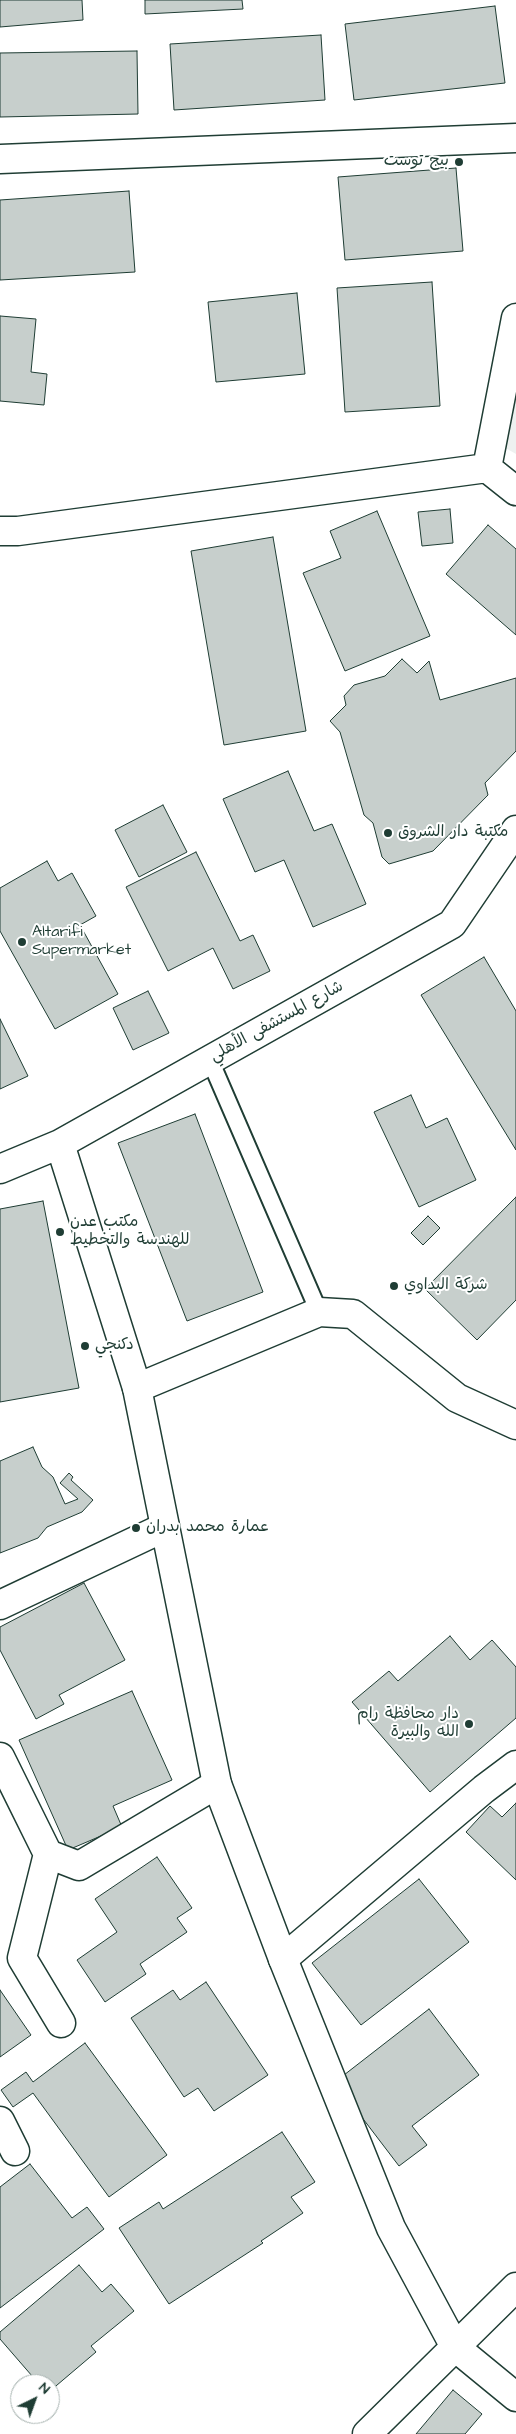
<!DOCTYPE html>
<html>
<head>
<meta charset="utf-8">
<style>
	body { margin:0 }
	#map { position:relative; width:516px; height:2434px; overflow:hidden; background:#fff; font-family:"Architects Daughter",sans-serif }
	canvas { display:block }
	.north { position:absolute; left:10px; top:2374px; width:50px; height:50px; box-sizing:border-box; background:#fff; border:1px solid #a5b1ae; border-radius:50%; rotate:42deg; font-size:14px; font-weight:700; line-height:20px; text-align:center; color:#1f3d34 }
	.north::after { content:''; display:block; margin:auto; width:18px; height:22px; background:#1f3d34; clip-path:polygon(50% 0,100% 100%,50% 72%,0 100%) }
</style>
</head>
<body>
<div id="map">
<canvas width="516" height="2434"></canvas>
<div class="north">N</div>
</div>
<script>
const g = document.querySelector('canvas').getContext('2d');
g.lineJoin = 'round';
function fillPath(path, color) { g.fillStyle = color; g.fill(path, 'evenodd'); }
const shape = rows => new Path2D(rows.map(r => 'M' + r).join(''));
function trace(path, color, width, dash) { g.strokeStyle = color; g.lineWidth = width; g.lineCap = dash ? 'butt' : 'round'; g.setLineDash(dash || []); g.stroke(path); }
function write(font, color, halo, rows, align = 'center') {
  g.font = font + ' "Architects Daughter","Playpen Sans Arabic",sans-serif'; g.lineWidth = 4; g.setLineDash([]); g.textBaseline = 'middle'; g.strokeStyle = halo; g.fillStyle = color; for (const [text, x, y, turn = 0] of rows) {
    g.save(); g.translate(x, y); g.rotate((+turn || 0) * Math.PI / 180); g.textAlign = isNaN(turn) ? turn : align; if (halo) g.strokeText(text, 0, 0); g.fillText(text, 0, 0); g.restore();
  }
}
fillPath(shape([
	[516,383,516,454,502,446]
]), '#eef1f0');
const building = shape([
	[0,0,82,0,83,20,0,27,0,0],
	[145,0,242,0,243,9,145,14,145,0],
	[495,6,505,83,354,100,345,24,495,6],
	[321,35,325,100,174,110,170,44,321,35],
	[137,51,138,114,0,117,0,53,137,51],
	[456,168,463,251,345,260,338,177,456,168],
	[129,191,135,272,0,280,0,200,129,191],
	[432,282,440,406,345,412,337,288,432,282],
	[297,293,305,374,216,382,208,302,297,293],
	[0,316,36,319,31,372,47,374,44,405,0,401,0,316],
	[450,509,453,543,422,546,418,512,450,509],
	[377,511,430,636,345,671,303,573,341,558,330,531,377,511],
	[488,525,516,549,516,635,446,574,488,525],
	[273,537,306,731,224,745,191,551,273,537],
	[402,659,417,673,429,661,440,700,516,678,516,751,485,783,488,795,433,851,389,864,382,857,373,823,364,815,340,732,330,721,346,705,344,696,354,685,385,676,402,659],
	[288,771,314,831,332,824,366,904,313,927,284,860,255,872,223,799,288,771],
	[163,805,187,852,139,877,115,830,163,805],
	[196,852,240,941,253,935,270,971,233,989,213,948,168,971,126,887,196,852],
	[47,861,58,881,72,873,96,916,80,925,118,994,55,1029,0,931,0,888,47,861],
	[484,957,516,1011,516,1150,421,995,484,957],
	[148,991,169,1033,133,1050,113,1008,148,991],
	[0,1019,28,1076,0,1089,0,1019],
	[411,1095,426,1128,447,1118,476,1180,419,1207,374,1112,411,1095],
	[195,1114,263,1292,187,1321,118,1143,195,1114],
	[516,1197,516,1300,477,1340,425,1289,516,1197],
	[43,1201,79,1388,0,1402,0,1209,43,1201],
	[428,1216,440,1228,423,1245,411,1233,428,1216],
	[33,1447,42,1467,53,1477,65,1504,78,1499,60,1483,69,1473,73,1477,71,1480,93,1500,82,1512,47,1527,38,1538,0,1553,0,1461,33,1447],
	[84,1583,125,1660,59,1695,64,1704,36,1719,0,1650,0,1627,84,1583],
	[450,1636,470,1660,492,1640,516,1667,516,1718,430,1792,352,1702,389,1671,398,1681,450,1636],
	[132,1691,172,1780,113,1806,122,1827,68,1850,19,1740,132,1691],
	[516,1803,516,1880,466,1832,490,1806,502,1817,516,1803],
	[157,1857,192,1908,177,1918,187,1932,140,1964,146,1974,105,2002,77,1960,117,1932,95,1899,157,1857],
	[419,1879,469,1942,361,2025,312,1963,419,1879],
	[206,1982,268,2075,214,2111,198,2088,184,2097,131,2018,173,1990,180,2000,206,1982],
	[0,1990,31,2035,0,2057,0,1990],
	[429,2009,479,2075,412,2126,427,2145,399,2166,335,2082,429,2009],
	[85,2043,167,2155,109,2197,33,2093,13,2107,1,2090,26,2072,33,2082,85,2043],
	[282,2132,315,2182,291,2197,303,2213,261,2241,263,2243,169,2304,119,2228,159,2202,163,2209,282,2132],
	[30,2164,72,2218,87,2207,104,2229,0,2308,0,2187,30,2164],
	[79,2265,102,2292,111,2284,134,2311,91,2346,96,2352,50,2391,50,2384,39,2384,0,2339,0,2332,79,2265],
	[453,2390,482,2414,465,2434,416,2434,453,2390]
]);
fillPath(building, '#c7cfcc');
trace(building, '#1f3d34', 1);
const service = shape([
	[210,1060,319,1312]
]);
const minor = shape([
	[0,159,516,138],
	[487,468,516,318],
	[0,531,18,531,487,468,516,491],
	[137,1388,319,1312,353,1314,457,1398,516,1425],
	[0,1605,165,1527],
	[0,1757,48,1854,79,1866,217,1784],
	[48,1854,22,1958,61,2023],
	[283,1959,484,1789,516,1765],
	[0,2121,15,2151],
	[455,2347,516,2397]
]);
const tertiary = shape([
	[60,1144,137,1388,217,1784,283,1959,391,2228,455,2347],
	[0,1169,60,1144,452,924,516,830],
	[367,2434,516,2287]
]);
trace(service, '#1f3d34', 20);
trace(minor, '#1f3d34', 31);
trace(tertiary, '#1f3d34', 31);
trace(service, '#fff', 16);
trace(minor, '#fff', 28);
trace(tertiary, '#fff', 28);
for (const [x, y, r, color] of [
	[459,162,5,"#1f3d34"],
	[388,833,5,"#1f3d34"],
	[22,942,5,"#1f3d34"],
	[60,1232,5,"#1f3d34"],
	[394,1286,5,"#1f3d34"],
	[85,1346,5,"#1f3d34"],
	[136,1528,5,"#1f3d34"],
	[469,1724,5,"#1f3d34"]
]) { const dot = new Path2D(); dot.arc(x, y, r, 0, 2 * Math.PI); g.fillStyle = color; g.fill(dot); trace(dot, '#fff', 2); }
write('16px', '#1f3d34', '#fff', [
	["بيج توست",449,162,"right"],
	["مكتبة دار الشروق",398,833],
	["Altarifi",32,933],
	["Supermarket",32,951],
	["مكتب عدن",70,1223],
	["للهندسة والتخطيط",70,1241],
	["شركة البداوي",404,1286],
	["دكنجي",95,1346],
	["عمارة محمد بدران",146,1528],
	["دار محافظة رام",459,1715,"right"],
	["الله والبيرة",459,1733,"right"]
], 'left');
write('16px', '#1f3d34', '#fff', [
	["شارع المستشفى الأهلي",277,1022,-29]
]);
</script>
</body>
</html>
